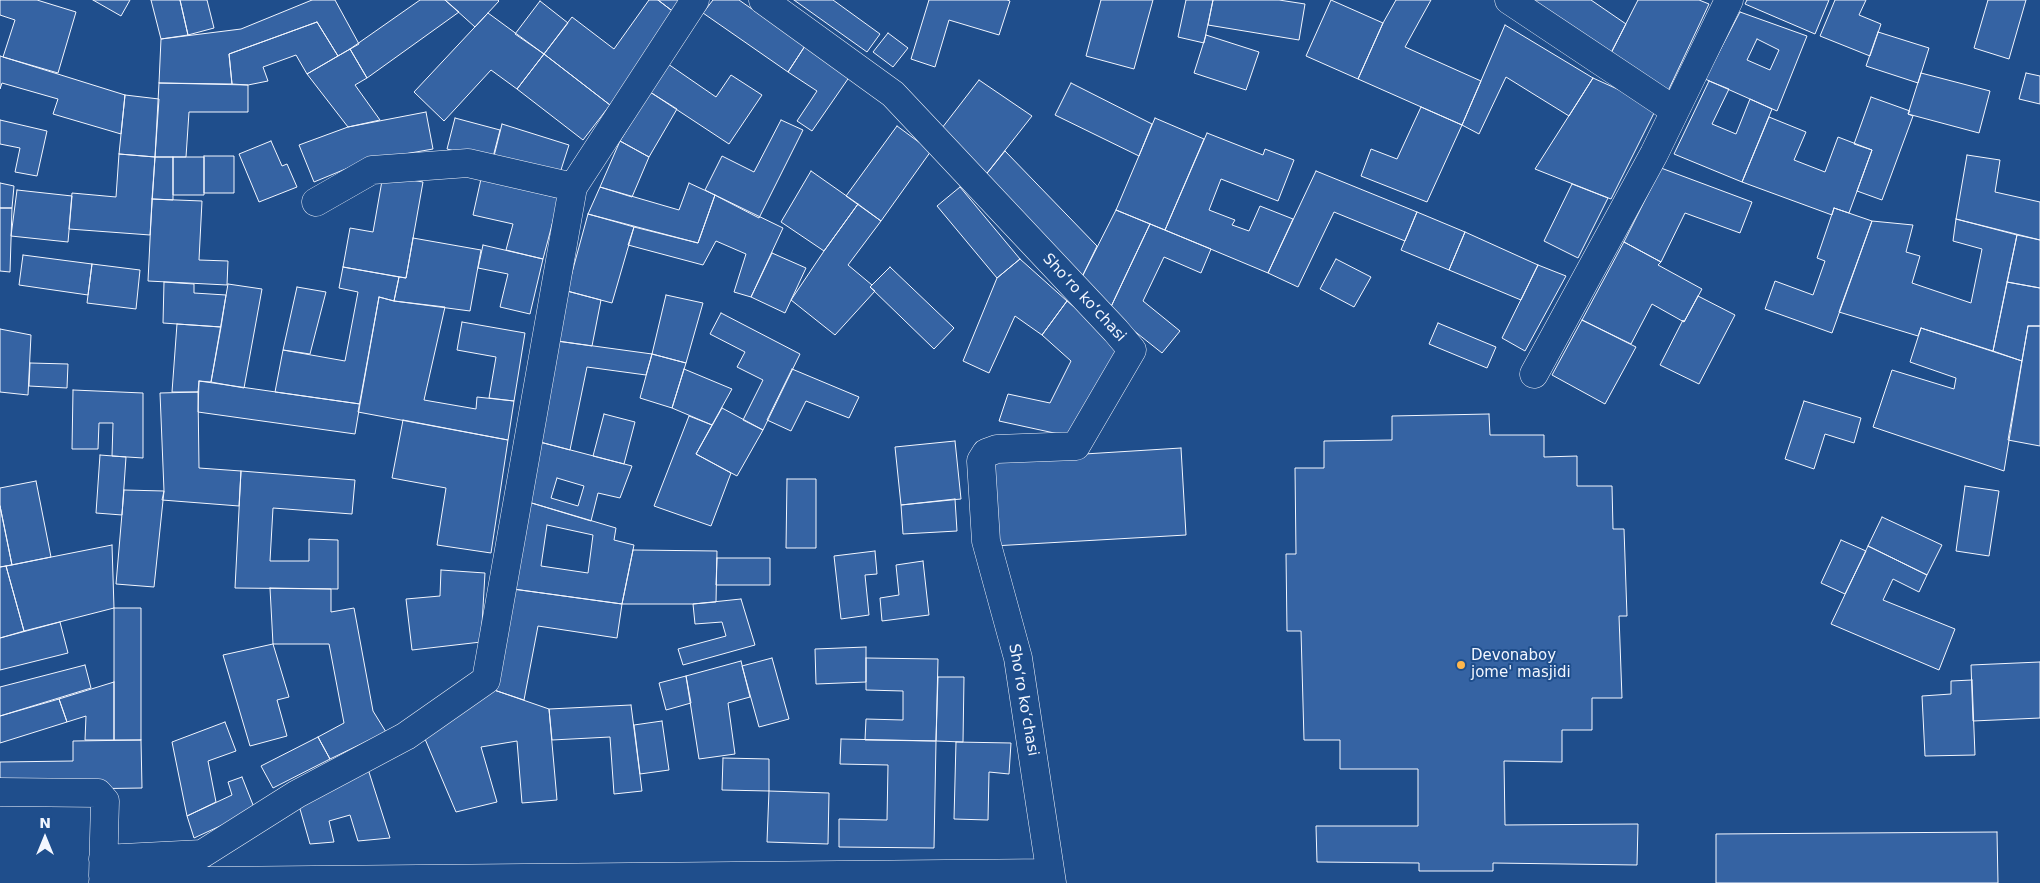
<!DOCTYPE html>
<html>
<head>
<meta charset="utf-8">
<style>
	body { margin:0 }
	#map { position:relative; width:2040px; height:883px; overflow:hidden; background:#1f4e8c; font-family:"DejaVu Sans",sans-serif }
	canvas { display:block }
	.north { position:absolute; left:20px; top:813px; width:50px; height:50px; -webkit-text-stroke:4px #1f4e8c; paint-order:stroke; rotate:0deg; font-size:14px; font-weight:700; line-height:20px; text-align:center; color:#f2f6ff }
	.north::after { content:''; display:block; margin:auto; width:18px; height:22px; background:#f2f6ff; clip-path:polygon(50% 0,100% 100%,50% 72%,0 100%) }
</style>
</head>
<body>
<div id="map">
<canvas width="2040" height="883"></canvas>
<div class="north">N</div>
</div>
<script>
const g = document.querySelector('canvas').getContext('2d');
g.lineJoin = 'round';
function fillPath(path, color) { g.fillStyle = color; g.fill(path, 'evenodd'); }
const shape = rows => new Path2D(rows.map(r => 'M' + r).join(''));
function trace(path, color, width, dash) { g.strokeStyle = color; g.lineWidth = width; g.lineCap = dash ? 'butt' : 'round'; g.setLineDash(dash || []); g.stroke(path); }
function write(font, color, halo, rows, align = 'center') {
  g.font = font + ' "DejaVu Sans",sans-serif'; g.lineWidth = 4; g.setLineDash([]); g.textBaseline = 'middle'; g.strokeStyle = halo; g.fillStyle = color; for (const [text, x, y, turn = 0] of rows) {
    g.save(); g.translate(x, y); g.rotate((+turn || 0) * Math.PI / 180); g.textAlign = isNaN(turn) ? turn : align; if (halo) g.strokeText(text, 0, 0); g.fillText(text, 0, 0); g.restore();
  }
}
const building = shape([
	[0,0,37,0,76,12,58,73,3,57,15,20,0,15,0,0],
	[93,0,130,0,121,16,93,0],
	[151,0,180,0,188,35,161,39,151,0],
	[180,0,207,0,214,28,188,35,180,0],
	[312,0,335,0,359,44,338,56,317,22,229,54,232,84,159,83,161,39,241,29,312,0],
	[420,0,445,0,459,12,367,78,350,49,420,0],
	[445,0,498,0,499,1,475,27,445,0],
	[649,0,658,0,675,13,610,105,544,54,572,17,614,49,649,0],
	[658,0,684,0,675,13,658,0],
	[713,0,739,0,805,46,788,72,703,13,713,0],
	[794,0,833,0,880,34,867,52,794,0],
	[929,0,1007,0,1010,1,999,35,949,20,935,67,911,59,929,0],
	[1101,0,1153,0,1134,69,1086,56,1101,0],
	[1186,0,1213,0,1204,43,1178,37,1186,0],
	[1213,0,1279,0,1305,4,1299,40,1208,25,1213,0],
	[1331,0,1383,23,1358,79,1306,56,1331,0],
	[1396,0,1431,0,1405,47,1481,81,1462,125,1358,79,1383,23,1396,0],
	[1530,0,1591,0,1626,24,1610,55,1530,0],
	[1638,0,1699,0,1709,4,1668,91,1610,55,1638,0],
	[1747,0,1829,0,1815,34,1745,4,1747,0],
	[1835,0,1866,0,1859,15,1881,24,1870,56,1820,36,1835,0],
	[1988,0,2026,0,2009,59,1974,48,1988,0],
	[540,1,568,23,544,54,515,34,540,1],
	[1740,12,1807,36,1777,111,1705,79,1740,12],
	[1757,39,1779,50,1770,70,1747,60,1757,39],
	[488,13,544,54,517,89,491,70,444,121,414,92,488,13],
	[317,22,338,56,307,74,296,55,263,67,268,81,248,85,232,84,229,54,317,22],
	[1505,25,1593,78,1569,116,1506,77,1479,134,1462,125,1505,25],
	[1878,32,1929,48,1918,83,1866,66,1878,32],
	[888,33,908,48,893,67,873,52,888,33],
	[1206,35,1259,52,1246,90,1194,73,1206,35],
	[805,46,850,76,812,131,797,121,817,91,788,72,805,46],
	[350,49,367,78,355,85,380,120,348,127,307,74,350,49],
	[544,54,610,105,583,140,517,89,544,54],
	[0,56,125,95,121,134,53,114,58,99,2,83,0,89,0,56],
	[668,64,716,97,731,75,762,95,729,144,650,92,668,64],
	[1921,73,1990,91,1979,133,1908,114,1921,73],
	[2026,73,2040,76,2040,104,2019,99,2026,73],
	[1593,78,1657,107,1611,199,1535,169,1593,78],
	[979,80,1032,116,984,177,942,128,979,80],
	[1709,81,1729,89,1712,124,1736,134,1750,99,1772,109,1742,182,1674,154,1709,81],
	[159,83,248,85,248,112,189,112,186,157,155,157,159,83],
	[1071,83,1152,124,1139,156,1055,115,1071,83],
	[650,92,677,109,649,157,620,141,650,92],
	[125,95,159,99,155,157,119,154,125,95],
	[1871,97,1910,111,1908,114,1913,116,1882,200,1857,191,1872,150,1854,144,1871,97],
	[1421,107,1462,125,1427,202,1361,176,1371,149,1397,159,1421,107],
	[426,112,433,149,365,161,314,182,299,145,348,127,426,112],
	[1769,117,1806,132,1794,160,1825,172,1838,137,1872,150,1849,213,1834,208,1832,215,1742,182,1769,117],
	[455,118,500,130,492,161,447,149,455,118],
	[1155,118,1204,139,1165,230,1116,210,1155,118],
	[0,120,47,131,37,176,15,172,20,148,0,144,0,120],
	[781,120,803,130,759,218,705,190,722,156,754,172,781,120],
	[502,124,569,145,559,176,494,156,502,124],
	[897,126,931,151,881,221,846,196,897,126],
	[1207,133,1263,155,1265,149,1294,160,1278,201,1221,179,1209,210,1235,220,1232,225,1249,231,1260,206,1293,219,1268,273,1165,230,1207,133],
	[271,141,282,166,287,164,297,187,259,202,239,154,271,141],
	[620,141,649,157,632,197,600,187,620,141],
	[1005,151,1097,246,1080,281,984,177,1005,151],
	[119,154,155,157,150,235,69,229,72,193,116,197,119,154],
	[1967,155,2000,160,1995,192,2040,202,2040,240,1956,219,1967,155],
	[204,156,234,156,234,193,204,193,204,156],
	[155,157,173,157,173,200,152,199,155,157],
	[173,157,204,157,204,195,173,195,173,157],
	[1661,168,1752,202,1740,233,1685,213,1661,262,1624,242,1661,168],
	[811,171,858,204,824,251,781,222,811,171],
	[1316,171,1417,212,1405,241,1334,212,1298,287,1268,273,1316,171],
	[383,175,423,182,406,278,343,267,350,228,373,232,383,175],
	[481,179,559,198,543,259,506,250,513,224,473,215,481,179],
	[0,183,14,186,12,208,0,208,0,183],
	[689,183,715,195,698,243,588,214,600,187,679,210,689,183],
	[1572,184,1608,198,1578,258,1544,241,1572,184],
	[960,187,1020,259,997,278,937,206,960,187],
	[17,190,72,196,68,242,11,236,17,190],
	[715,195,783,228,751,297,734,292,746,254,716,241,703,265,628,245,634,227,698,243,715,195],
	[152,199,202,201,199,260,228,261,227,285,148,281,152,199],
	[858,204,881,221,848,265,872,285,870,287,875,291,835,335,791,300,824,251,858,204],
	[0,208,12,208,10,272,0,271,0,208],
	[1834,208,1872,221,1832,333,1765,309,1775,281,1813,295,1825,261,1817,258,1834,208],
	[1116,210,1150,224,1109,311,1080,281,1116,210],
	[1417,212,1465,232,1449,270,1401,250,1417,212],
	[588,214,634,227,612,303,567,291,588,214],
	[1956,219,2017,235,1993,351,1921,328,1918,336,1839,312,1872,221,1913,225,1906,252,1920,256,1912,283,1971,303,1982,249,1953,241,1956,219],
	[1150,224,1211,249,1201,273,1164,257,1143,301,1180,331,1162,353,1109,311,1150,224],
	[1465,232,1538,265,1521,300,1449,270,1465,232],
	[2017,235,2040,240,2040,288,2007,282,2017,235],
	[413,238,481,250,470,311,394,301,399,277,406,278,413,238],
	[1624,242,1661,262,1658,265,1702,289,1684,322,1652,304,1631,344,1582,320,1624,242],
	[483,245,543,259,530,314,500,307,508,274,478,268,483,245],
	[772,253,806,268,785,313,751,297,772,253],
	[23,255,92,264,88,295,19,285,23,255],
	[1020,259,1067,301,1042,335,1015,316,989,373,963,361,997,278,1020,259],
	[1336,259,1371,277,1354,307,1320,289,1336,259],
	[92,264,140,270,136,309,87,303,92,264],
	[1538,265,1566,276,1525,351,1502,338,1538,265],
	[343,267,399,277,394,301,379,297,360,404,275,392,283,350,345,361,358,292,339,288,343,267],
	[890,267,954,328,934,349,870,287,890,267],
	[164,282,194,284,194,293,226,295,221,327,163,323,164,282],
	[2007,282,2040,288,2040,326,2028,326,2022,361,1993,351,2007,282],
	[228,284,262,289,244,388,211,382,228,284],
	[297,287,326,292,310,354,283,350,297,287],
	[567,291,601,300,592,346,557,341,567,291],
	[666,295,703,303,686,363,652,354,666,295],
	[1698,296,1735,315,1699,384,1660,365,1683,320,1684,322,1698,296],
	[379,297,394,301,445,307,424,400,476,409,477,397,514,401,508,440,358,412,379,297],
	[1067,301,1120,346,1068,436,999,421,1008,394,1050,403,1071,361,1042,335,1067,301],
	[721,313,800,354,763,430,743,420,763,380,737,367,745,352,710,334,721,313],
	[1582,320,1636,347,1605,404,1552,375,1582,320],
	[462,322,525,333,514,401,489,398,496,357,457,350,462,322],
	[1438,323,1496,347,1487,368,1429,344,1438,323],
	[177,324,221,327,211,382,199,381,198,392,172,392,177,324],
	[2028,326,2040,326,2040,446,2008,440,2028,326],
	[1921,328,2022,361,2004,471,1873,427,1892,370,1954,389,1956,378,1910,362,1921,328],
	[0,329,31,335,28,395,0,392,0,329],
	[557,341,652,354,646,375,587,367,570,450,536,441,557,341],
	[652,354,686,363,672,408,640,398,652,354],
	[30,363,68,364,67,388,29,386,30,363],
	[684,369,732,389,712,425,672,408,684,369],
	[792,369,859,397,849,418,806,401,791,431,767,420,792,369],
	[199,381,360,404,355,434,198,412,199,381],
	[73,390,143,393,143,458,112,456,113,423,99,423,98,449,72,449,73,390],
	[198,392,199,468,241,471,239,506,162,500,164,491,160,393,198,392],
	[1804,401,1861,418,1854,443,1825,434,1814,469,1785,459,1804,401],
	[722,408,763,430,737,476,696,454,722,408],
	[604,414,635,422,624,464,593,456,604,414],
	[1489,414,1490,435,1544,435,1544,457,1577,456,1577,486,1612,486,1613,529,1624,529,1627,616,1619,616,1622,698,1592,698,1592,730,1562,730,1562,762,1504,761,1505,825,1638,824,1637,865,1493,863,1493,871,1419,871,1419,863,1317,862,1316,826,1418,826,1418,769,1340,769,1340,740,1304,740,1301,631,1287,631,1286,554,1296,554,1295,468,1324,468,1324,441,1392,440,1392,416,1489,414],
	[689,416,712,425,696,454,731,473,711,526,654,506,689,416],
	[403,420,508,440,491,553,437,545,446,488,392,478,403,420],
	[536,441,632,466,620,498,598,493,591,521,525,501,536,441],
	[557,478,584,486,578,506,551,498,557,478],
	[955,441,961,499,901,505,895,447,955,441],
	[1181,448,1186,535,993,546,988,460,1181,448],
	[100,455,126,457,122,515,96,513,100,455],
	[241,471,355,480,352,514,273,508,270,561,309,561,309,539,338,540,338,589,235,588,241,471],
	[787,479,816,479,816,548,786,548,787,479],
	[36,481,51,557,12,565,0,506,0,488,36,481],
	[1965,486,1999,491,1989,556,1956,551,1965,486],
	[124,490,164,491,154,587,116,584,124,490],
	[955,499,957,531,903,534,901,505,955,499],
	[525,501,616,528,614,540,634,545,622,604,513,589,525,501],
	[547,525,593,535,588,573,541,566,547,525],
	[0,506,12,565,0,567,0,506],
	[1882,517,1942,545,1927,575,1868,546,1882,517],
	[1841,540,1866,551,1845,594,1821,583,1841,540],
	[112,545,114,608,24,631,6,566,112,545],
	[1868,546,1927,575,1919,592,1893,579,1883,600,1955,629,1939,670,1831,624,1868,546],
	[633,550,717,551,716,602,693,604,622,604,633,550],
	[875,551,877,574,865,575,869,615,841,619,834,556,875,551],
	[717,558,770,558,770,585,716,585,717,558],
	[923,561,929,615,882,621,880,598,899,595,896,565,923,561],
	[6,566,24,631,0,638,0,567,6,566],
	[441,570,485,573,481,642,412,650,406,599,440,596,441,570],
	[270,588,331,589,331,612,354,608,373,711,386,732,330,759,318,737,344,723,329,644,273,644,270,588],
	[513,589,622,604,617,638,538,626,524,700,494,690,513,589],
	[741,599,755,645,683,665,678,649,726,636,722,622,695,624,693,604,741,599],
	[114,608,141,608,141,740,114,740,114,608],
	[60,622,68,653,0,670,0,638,60,622],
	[273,644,289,697,277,700,287,736,250,746,223,655,273,644],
	[866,647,866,682,816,684,815,649,866,647],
	[772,658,789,719,759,727,742,666,772,658],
	[866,658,938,659,936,741,865,740,866,719,903,720,903,691,866,690,866,658],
	[741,661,750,697,728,703,735,754,699,759,686,676,741,661],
	[2040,662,2040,718,1973,721,1971,665,2040,662],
	[85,665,91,688,0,716,0,687,85,665],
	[686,676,691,703,666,710,659,683,686,676],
	[938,677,964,677,963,742,936,741,938,677],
	[1972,680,1975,755,1925,756,1922,696,1951,694,1951,681,1972,680],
	[114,682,114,740,85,740,86,716,67,722,59,699,114,682],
	[494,690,549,709,557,800,522,803,517,741,481,747,497,802,456,812,425,739,494,690],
	[59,699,67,722,0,743,0,716,59,699],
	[631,705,642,791,614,794,610,737,552,740,549,709,631,705],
	[662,721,669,770,640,774,634,725,662,721],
	[225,722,236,751,208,761,216,802,187,816,172,742,225,722],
	[318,737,330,759,273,788,261,766,318,737],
	[841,739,936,741,934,848,839,847,839,819,887,820,888,765,840,764,841,739],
	[141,740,142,788,74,789,0,786,0,762,73,761,73,741,141,740],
	[956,742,1011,743,1009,774,989,772,988,820,954,819,956,742],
	[723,758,769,759,769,791,722,790,723,758],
	[368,769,390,838,358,841,350,815,329,821,334,842,310,844,298,802,368,769],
	[242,777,255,810,194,838,187,816,232,795,228,782,242,777],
	[769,791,829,793,828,844,767,842,769,791],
	[1997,832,1998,883,1716,883,1716,834,1997,832]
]);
fillPath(building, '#3563a3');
trace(building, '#f2f6ff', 1);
const minor = shape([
	[763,0,893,94,1116,331,1132,350,1076,446,997,449,986,453,981,461,986,541,1018,658,1052,883],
	[1509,0,1674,110],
	[316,202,372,170,468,163,573,187],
	[1534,374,1654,154,1729,0],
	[0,792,98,793,105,801,103,876],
	[103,859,202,854,297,794,406,736,486,680,573,187,695,0],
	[103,882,1050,873]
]);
trace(minor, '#f2f6ff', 29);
trace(minor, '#1f4e8c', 28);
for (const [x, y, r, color] of [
	[1461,665,5,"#ffb74d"]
]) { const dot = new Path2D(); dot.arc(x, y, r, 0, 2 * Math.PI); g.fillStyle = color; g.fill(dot); trace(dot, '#1f4e8c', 2); }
write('15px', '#f2f6ff', '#1f4e8c', [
	["Shoʻro koʻchasi",1084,298,47],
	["Shoʻro koʻchasi",1023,700,80]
]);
write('15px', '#f2f6ff', '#1f4e8c', [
	["Devonaboy",1471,656],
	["jome' masjidi",1471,673]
], 'left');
</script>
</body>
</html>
